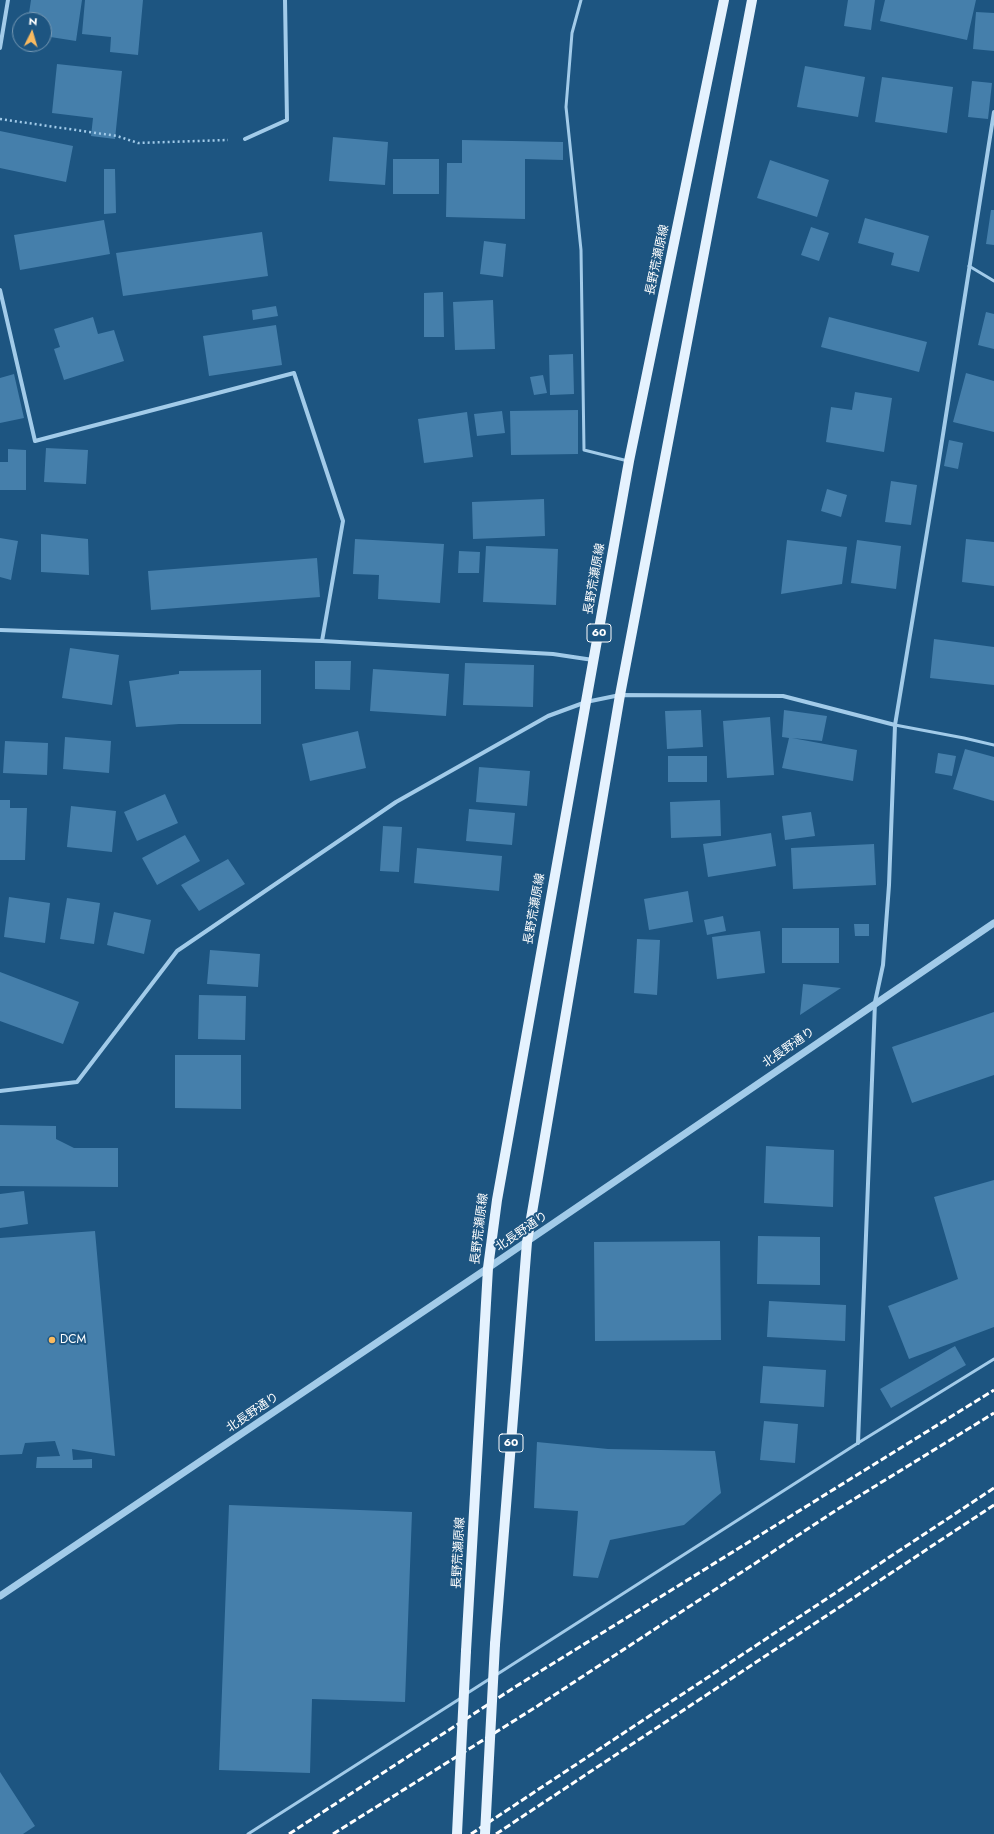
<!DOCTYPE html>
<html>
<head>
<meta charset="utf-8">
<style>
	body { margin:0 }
	#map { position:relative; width:994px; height:1834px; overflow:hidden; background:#1d5581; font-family:Jost,sans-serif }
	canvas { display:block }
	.north { position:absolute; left:12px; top:12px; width:40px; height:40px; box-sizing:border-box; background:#1d5581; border:1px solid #7799b3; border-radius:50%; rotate:5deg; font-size:11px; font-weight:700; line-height:16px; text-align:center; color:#fff }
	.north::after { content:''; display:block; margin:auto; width:14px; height:18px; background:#f9ba60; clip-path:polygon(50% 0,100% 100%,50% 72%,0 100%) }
</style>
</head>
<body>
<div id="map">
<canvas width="994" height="1834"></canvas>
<div class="north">N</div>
</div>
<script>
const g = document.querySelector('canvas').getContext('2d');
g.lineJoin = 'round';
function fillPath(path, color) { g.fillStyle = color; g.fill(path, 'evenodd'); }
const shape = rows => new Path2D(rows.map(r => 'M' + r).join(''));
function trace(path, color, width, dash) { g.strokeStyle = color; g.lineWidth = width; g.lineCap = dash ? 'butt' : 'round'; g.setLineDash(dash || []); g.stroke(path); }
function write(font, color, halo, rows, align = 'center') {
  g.font = font + ' Jost,"Noto Sans JP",sans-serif'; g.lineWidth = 4; g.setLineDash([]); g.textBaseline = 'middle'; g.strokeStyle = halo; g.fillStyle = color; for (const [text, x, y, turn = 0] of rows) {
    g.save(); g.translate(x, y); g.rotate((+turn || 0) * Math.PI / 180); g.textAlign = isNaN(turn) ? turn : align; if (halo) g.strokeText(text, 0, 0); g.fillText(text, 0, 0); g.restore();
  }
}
fillPath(shape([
	[31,0,82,0,76,41,44,36,44,20,28,20],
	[85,0,143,0,138,55,110,52,111,37,82,34],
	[848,0,875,0,871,30,844,26],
	[885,0,976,0,967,40,880,21],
	[976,12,994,13,994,51,973,49],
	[57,64,122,71,115,139,91,136,93,118,52,113],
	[805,66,865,77,858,117,797,107],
	[882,77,953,87,947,133,875,122],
	[972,81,992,83,988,119,968,117],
	[0,131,73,146,66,182,0,168],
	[333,137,388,142,385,185,329,181],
	[462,140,563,142,563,160,525,159,525,219,446,217,447,163,462,163],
	[393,159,439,159,439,194,393,194],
	[770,160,829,180,817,217,757,198],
	[104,169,115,169,116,213,104,214],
	[991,210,994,210,994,245,986,244],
	[865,218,929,236,919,272,891,265,894,253,858,243],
	[104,220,110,254,20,270,14,235],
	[811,227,829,233,819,261,801,255],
	[262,232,268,276,123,296,116,253],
	[484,241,506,244,503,277,480,274],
	[443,292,444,337,424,337,424,293],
	[493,300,495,349,455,350,453,302],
	[276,306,278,316,253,320,252,310],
	[986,312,994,314,994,349,978,345],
	[93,317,98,334,114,330,124,361,64,380,54,349,60,347,54,329],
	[829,317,927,342,919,372,821,347],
	[276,325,282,365,209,376,203,336],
	[573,354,574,394,550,395,549,355],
	[966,373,994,381,994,432,953,422],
	[14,374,24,418,0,423,0,378],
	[543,375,547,393,534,395,530,377],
	[855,392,892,398,884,452,826,442,831,407,852,410],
	[578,410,578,454,511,455,510,411],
	[502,411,505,433,477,436,474,414],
	[467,412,473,457,424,463,418,419],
	[949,440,963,443,958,469,944,466],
	[46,448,88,450,86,484,44,482],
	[8,449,26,450,26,490,0,490,0,462,8,462],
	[891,481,917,485,911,525,885,522],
	[827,489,847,495,841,517,821,511],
	[544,499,545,536,473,539,472,502],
	[41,534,88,539,89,575,41,572],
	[0,538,18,541,11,580,0,577],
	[355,539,444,544,440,603,378,599,379,575,353,574],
	[966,539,994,542,994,586,962,582],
	[787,540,847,547,842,584,781,594],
	[857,540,901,546,896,589,851,583],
	[486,546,558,549,556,605,483,602],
	[459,551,480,552,479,573,458,573],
	[317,558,320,597,151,610,148,571],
	[934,639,994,647,994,685,930,678],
	[70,648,119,655,112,705,62,698],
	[315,661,351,661,350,690,315,689],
	[465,663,534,665,533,707,463,705],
	[373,669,449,674,446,716,370,711],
	[261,670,261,724,179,724,136,727,129,681,179,674,179,671],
	[701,710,703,747,667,749,665,711],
	[784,710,827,716,822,741,792,738,857,750,853,781,782,768,789,738,782,737],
	[770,717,774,775,727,778,723,721],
	[358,731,366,768,310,781,302,744],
	[65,737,111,741,109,773,63,769],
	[5,741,48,743,47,775,3,773],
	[965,749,994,757,994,801,953,789],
	[938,753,956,756,952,776,935,773],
	[668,756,707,756,707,782,668,782],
	[479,767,530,771,527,806,476,802],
	[165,794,178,823,137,841,124,812],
	[0,800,10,800,10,808,27,808,25,860,0,860],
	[720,800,721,836,671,838,670,802],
	[71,806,116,811,112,852,67,847],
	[469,809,515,813,512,845,466,841],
	[811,812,815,836,785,840,782,816],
	[383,826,402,827,399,872,380,871],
	[771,833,776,866,708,877,703,844],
	[185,835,200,861,157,885,142,858],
	[874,844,876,885,793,889,791,848],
	[417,848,502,856,499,891,414,883],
	[228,859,245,884,199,911,181,885],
	[688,891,693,922,649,930,644,899],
	[9,897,50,903,45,943,4,937],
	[67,898,100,903,94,944,60,939],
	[114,912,151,920,144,954,107,945],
	[723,916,726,931,707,935,704,920],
	[854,924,869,924,869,936,855,936],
	[782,928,839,928,839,963,782,963],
	[760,931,765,973,717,979,712,937],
	[637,939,660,940,657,995,634,993],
	[210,950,260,954,258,987,207,984],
	[0,972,79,1002,63,1044,0,1021],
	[803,984,841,988,800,1015],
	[199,995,246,996,245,1040,198,1039],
	[994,1012,994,1075,912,1103,892,1047],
	[175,1055,241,1055,241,1109,175,1108],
	[0,1125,56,1126,56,1139,74,1148,118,1148,118,1187,0,1186],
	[766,1146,834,1150,833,1207,764,1203],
	[994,1180,994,1327,909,1359,888,1306,958,1279,934,1197],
	[24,1191,28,1224,0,1228,0,1194],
	[95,1231,115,1456,72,1449,73,1460,92,1459,92,1468,36,1468,37,1457,60,1456,55,1441,25,1443,22,1454,0,1455,0,1238],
	[758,1236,820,1237,820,1285,757,1284],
	[720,1241,721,1340,595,1341,594,1242],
	[769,1301,846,1305,845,1341,767,1337],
	[955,1346,966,1365,891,1408,880,1389],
	[763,1366,826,1370,824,1407,760,1403],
	[764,1421,798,1424,795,1463,760,1460],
	[537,1442,608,1449,715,1451,721,1493,684,1525,610,1540,598,1578,573,1576,578,1511,534,1508],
	[229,1505,412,1512,405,1702,312,1699,310,1773,219,1770],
	[0,1772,35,1826,23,1834,0,1834]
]), '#457fab');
trace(shape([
	[0,119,117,136,138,143,228,140]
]), '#a2cbe9', 2.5, [2, 3]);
trace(shape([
	[581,0,572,33,566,107,581,250,584,450,628,461],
	[969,266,994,281],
	[895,725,964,738,994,745],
	[496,1675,858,1443,994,1359],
	[466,1694,491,1678],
	[248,1834,461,1698]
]), '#a2cbe9', 3);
trace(shape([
	[0,48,8,0],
	[245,139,287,120,285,0],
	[0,290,35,441,294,373,343,521,322,641],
	[0,630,322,641,553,654,593,660],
	[0,1091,77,1082,177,951,396,802,548,716,586,702,620,695,783,696,895,725],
	[858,1443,875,1002,883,965,889,885,895,725,938,466,994,112]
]), '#a2cbe9', 4);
trace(shape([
	[0,1596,488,1268,994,923]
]), '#a2cbe9', 7);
trace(shape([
	[495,1644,527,1242,620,695,752,0],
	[466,1651,488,1268,497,1200,629,461,724,0]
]), '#e5f2fe', 10);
trace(shape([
	[289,1834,515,1687,994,1390],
	[333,1834,536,1707,838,1509,994,1413],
	[471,1834,994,1488],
	[496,1834,994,1505]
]), '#fff', 3, [7, 3]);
trace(shape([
	[457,1834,466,1651],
	[485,1834,495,1644]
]), '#e5f2fe', 10);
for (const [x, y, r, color] of [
	[52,1340,4,"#f9ba60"]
]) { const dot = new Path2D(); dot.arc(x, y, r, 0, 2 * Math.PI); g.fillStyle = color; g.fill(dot); trace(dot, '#1d5581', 1.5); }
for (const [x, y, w] of [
	[599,633,24],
	[511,1443,24]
]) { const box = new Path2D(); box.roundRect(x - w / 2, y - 9, w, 18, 3); g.fillStyle = '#1d5581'; g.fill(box); trace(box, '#fff', 1); }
write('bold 11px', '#fff', null, [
	["60",599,633],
	["60",511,1443]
]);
write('12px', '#fff', '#1d5581', [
	["長野荒瀬原線",658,260,-78],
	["長野荒瀬原線",595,579,-80],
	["長野荒瀬原線",535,909,-80],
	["北長野通り",789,1048,-35],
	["長野荒瀬原線",480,1229,-83],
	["北長野通り",522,1232,-34],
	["北長野通り",253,1413,-34],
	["長野荒瀬原線",459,1553,-87]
]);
write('12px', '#fff', '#1d5581', [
	["DCM",60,1340]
], 'left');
</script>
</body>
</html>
